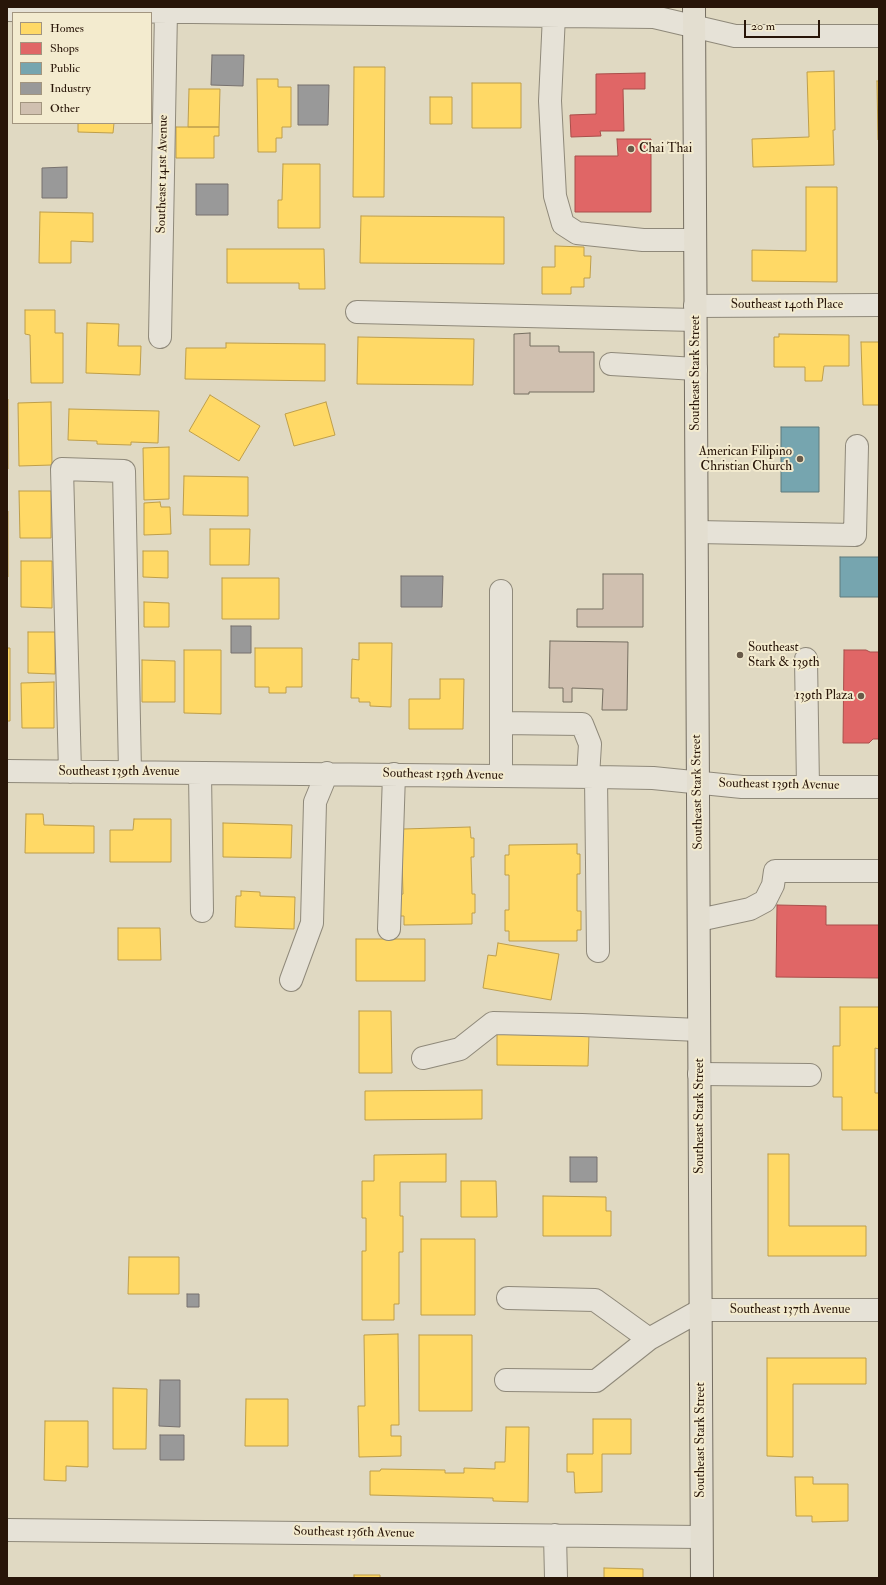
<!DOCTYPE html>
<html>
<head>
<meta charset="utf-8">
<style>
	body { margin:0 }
	#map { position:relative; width:886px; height:1585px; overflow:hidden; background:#e0d9c2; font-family:"IM FELL Double Pica",serif }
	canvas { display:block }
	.frame { position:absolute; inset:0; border:8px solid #281508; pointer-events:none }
	.legend { position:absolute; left:12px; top:12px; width:140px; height:112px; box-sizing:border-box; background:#f3ebcf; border:1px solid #a2957f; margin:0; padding:5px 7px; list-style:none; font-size:12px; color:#281508 }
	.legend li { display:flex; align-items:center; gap:8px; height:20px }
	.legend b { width:20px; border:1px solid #a2957f }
	.scale { position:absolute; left:744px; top:20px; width:76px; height:18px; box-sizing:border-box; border:2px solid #281508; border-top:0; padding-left:5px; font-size:12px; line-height:14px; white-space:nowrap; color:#281508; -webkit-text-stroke:3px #f3ebcf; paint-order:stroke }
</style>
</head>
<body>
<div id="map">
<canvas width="886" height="1585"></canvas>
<div class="frame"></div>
<ul class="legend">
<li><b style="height:11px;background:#ffd966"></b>Homes</li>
<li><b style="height:11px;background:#e06666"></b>Shops</li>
<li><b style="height:11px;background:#76a5af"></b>Public</li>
<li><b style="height:11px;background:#999"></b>Industry</li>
<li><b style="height:11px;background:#d0c0b0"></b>Other</li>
</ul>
<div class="scale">20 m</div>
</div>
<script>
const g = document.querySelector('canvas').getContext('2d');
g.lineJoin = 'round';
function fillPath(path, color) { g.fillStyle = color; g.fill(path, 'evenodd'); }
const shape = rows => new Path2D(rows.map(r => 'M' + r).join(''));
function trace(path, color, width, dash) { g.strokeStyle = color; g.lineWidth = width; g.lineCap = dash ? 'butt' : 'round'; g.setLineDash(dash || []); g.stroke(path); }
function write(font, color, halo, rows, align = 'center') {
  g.font = font + ' "IM FELL Double Pica",serif'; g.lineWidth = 4; g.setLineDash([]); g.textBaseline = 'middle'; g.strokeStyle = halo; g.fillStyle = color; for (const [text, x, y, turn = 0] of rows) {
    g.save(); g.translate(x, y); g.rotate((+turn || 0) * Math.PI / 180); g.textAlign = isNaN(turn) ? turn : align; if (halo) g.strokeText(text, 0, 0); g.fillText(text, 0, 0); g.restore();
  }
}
const homes = shape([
	[354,67,385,67,384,197,353,197,354,67],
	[834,71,835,130,833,130,834,165,753,167,752,139,809,137,807,72,834,71],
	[257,79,278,79,278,87,291,87,291,127,282,127,282,138,276,138,276,152,258,152,257,79],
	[877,81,879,81,879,140,878,140,877,81],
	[472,83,521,83,521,128,472,128,472,83],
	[189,89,220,89,219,127,188,127,189,89],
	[430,97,452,97,452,124,430,124,430,97],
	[78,123,114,123,113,133,78,132,78,123],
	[176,127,219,127,219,136,214,136,214,158,176,158,176,127],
	[283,164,320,164,320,228,278,228,278,200,282,200,283,164],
	[806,187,837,187,837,282,752,281,752,250,806,251,806,187],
	[40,212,93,213,93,242,71,241,71,263,39,263,40,212],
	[361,216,504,217,504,264,360,263,361,216],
	[555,246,584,247,584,256,591,256,590,278,584,278,584,287,571,287,571,294,542,294,542,267,555,267,555,246],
	[227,249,324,249,325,289,299,289,299,283,227,283,227,249],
	[25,310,55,310,55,333,63,333,63,383,31,383,30,335,25,334,25,310],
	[87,323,119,324,118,346,141,346,140,375,86,373,87,323],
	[779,334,849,335,849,366,824,366,822,381,805,381,805,367,774,367,774,337,779,337,779,334],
	[358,337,474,339,473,385,357,384,358,337],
	[861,342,879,342,879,405,863,405,861,342],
	[226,343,325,344,325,381,185,379,186,348,226,348,226,343],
	[210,395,260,426,239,461,189,431,210,395],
	[7,399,8,399,8,469,7,469,7,399],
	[51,402,52,465,19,466,18,403,51,402],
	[326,402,335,435,294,446,285,414,326,402],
	[69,409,159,411,158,443,131,442,131,445,97,444,97,441,68,440,69,409],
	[169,447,169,499,144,500,143,448,169,447],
	[184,476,248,477,248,516,183,515,184,476],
	[19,491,51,491,51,538,20,538,19,491],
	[160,502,161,507,170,507,171,534,144,535,144,503,160,502],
	[7,511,8,511,8,577,7,577,7,511],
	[210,529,250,529,249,565,210,565,210,529],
	[143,551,168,551,168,578,143,577,143,551],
	[21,561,52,561,52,608,21,607,21,561],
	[222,578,279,578,279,619,222,619,222,578],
	[144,602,169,603,169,627,144,627,144,602],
	[28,632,55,632,55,674,28,673,28,632],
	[359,643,392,643,391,707,370,706,370,702,359,702,359,698,351,698,352,659,359,660,359,643],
	[7,648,10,648,10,721,7,721,7,648],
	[255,648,302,648,302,687,286,687,286,693,269,693,269,687,255,687,255,648],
	[184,650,221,650,221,714,184,713,184,650],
	[142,660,175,661,175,702,142,702,142,660],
	[440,679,464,679,463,729,409,729,409,699,440,699,440,679],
	[54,682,54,728,22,728,21,683,54,682],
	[26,814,43,814,44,825,94,826,94,853,25,853,26,814],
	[134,819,171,819,171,862,110,862,110,830,133,830,134,819],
	[223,823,292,825,291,858,223,857,223,823],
	[470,827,471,838,474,838,474,857,471,857,472,894,475,894,475,913,472,913,472,924,404,925,404,916,399,916,399,895,403,894,402,859,399,859,403,829,470,827],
	[577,844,577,854,580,854,580,874,577,874,577,911,581,911,581,930,577,930,577,941,509,941,509,931,505,931,505,910,509,910,509,875,505,875,505,855,509,855,509,845,577,844],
	[241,891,260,892,260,896,295,897,294,929,235,927,236,896,241,896,241,891],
	[118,928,160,928,161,960,118,960,118,928],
	[356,939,425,939,425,981,356,981,356,939],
	[498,943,559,954,551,1000,483,988,488,955,496,956,498,943],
	[840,1007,879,1007,879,1049,875,1048,875,1093,879,1093,879,1130,842,1130,842,1097,833,1097,833,1046,840,1046,840,1007],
	[359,1011,391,1011,392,1073,359,1073,359,1011],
	[497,1034,589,1034,588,1066,497,1065,497,1034],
	[482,1090,482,1119,365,1120,365,1091,482,1090],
	[446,1154,446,1182,400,1182,400,1216,403,1216,403,1252,399,1252,399,1304,394,1304,394,1320,362,1320,362,1251,366,1251,366,1218,362,1218,362,1181,374,1181,374,1155,446,1154],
	[768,1154,789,1154,789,1226,866,1226,866,1256,768,1256,768,1154],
	[461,1181,496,1181,497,1217,461,1217,461,1181],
	[543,1196,606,1197,606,1211,611,1211,611,1236,543,1236,543,1196],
	[421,1239,475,1239,475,1315,421,1315,421,1239],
	[129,1257,179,1257,179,1294,128,1294,129,1257],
	[398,1334,399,1425,391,1425,391,1436,401,1436,401,1456,359,1457,358,1406,365,1406,364,1335,398,1334],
	[419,1335,472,1335,472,1411,419,1411,419,1335],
	[767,1358,866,1358,866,1384,793,1384,793,1457,767,1456,767,1358],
	[113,1388,147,1389,146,1449,113,1449,113,1388],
	[246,1399,288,1399,288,1446,245,1446,246,1399],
	[593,1419,631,1419,631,1454,602,1454,602,1492,575,1493,574,1472,567,1472,567,1454,593,1454,593,1419],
	[45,1421,88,1421,88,1467,66,1466,66,1481,44,1480,45,1421],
	[506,1427,529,1427,528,1502,493,1501,493,1498,370,1495,370,1471,380,1471,381,1469,445,1470,445,1473,464,1473,464,1468,495,1469,495,1462,505,1462,506,1427],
	[795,1477,813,1477,813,1484,848,1484,848,1521,812,1522,812,1516,796,1516,795,1477],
	[604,1568,643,1569,643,1578,604,1578,604,1568],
	[354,1575,380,1575,380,1578,354,1578,354,1575]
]);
fillPath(homes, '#ffd966');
trace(homes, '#be9e4a', 1);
const shops = shape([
	[645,73,645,89,623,89,624,131,600,131,601,136,571,137,570,115,596,114,596,74,645,73],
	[617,139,651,139,651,212,575,212,575,156,618,156,617,139],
	[844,650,866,650,870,652,879,652,879,739,873,739,869,743,843,743,844,650],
	[777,905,826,906,826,925,879,925,879,978,776,977,777,905]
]);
fillPath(shops, '#e06666');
trace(shops, '#a94e4a', 1);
const public = shape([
	[781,427,819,427,819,492,781,492,781,427],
	[840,557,879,557,879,597,840,597,840,557]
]);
fillPath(public, '#76a5af');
trace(public, '#5f7a7d', 1);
const industry = shape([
	[212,55,244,55,243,86,211,85,212,55],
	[298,85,329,85,328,125,298,125,298,85],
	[67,167,67,198,42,198,42,168,67,167],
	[196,184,228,184,228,215,196,215,196,184],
	[401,576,443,576,442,607,401,607,401,576],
	[231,626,251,626,251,653,231,653,231,626],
	[570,1157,597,1157,597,1182,570,1182,570,1157],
	[187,1294,199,1294,199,1307,187,1307,187,1294],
	[160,1380,180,1380,180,1427,159,1426,160,1380],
	[160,1435,184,1435,184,1460,160,1460,160,1435]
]);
fillPath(industry, '#999');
trace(industry, '#77716e', 1);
const building = shape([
	[530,333,530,346,559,346,559,352,594,352,594,392,529,392,529,394,514,394,514,334,530,333],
	[603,574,643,574,643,627,577,627,577,609,603,609,603,574],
	[550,641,628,642,627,710,602,710,603,689,572,688,572,702,563,702,563,688,549,688,550,641]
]);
fillPath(building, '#d0c0b0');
trace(building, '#756e61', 1);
const minor = shape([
	[7,10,654,17,735,36,879,36],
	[554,15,550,101,555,196,563,224,577,233,643,240,695,240],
	[695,306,879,305],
	[357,312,695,320],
	[160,337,166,11],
	[611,364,696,369],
	[697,532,855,535,857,446],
	[501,591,501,776],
	[806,659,808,787],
	[501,723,582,724,590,744,588,777],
	[7,771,596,777,653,778,742,787,879,787],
	[70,772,62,469,124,471,130,772],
	[200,773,202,911],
	[596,777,598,951],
	[699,920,750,909,765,901,773,885,775,871,879,871],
	[389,929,394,774],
	[291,980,312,923,315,802,327,773],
	[423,1058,460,1049,493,1023,582,1025,699,1030],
	[699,1074,810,1075],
	[508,1298,595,1300,649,1339,701,1310,879,1310],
	[506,1380,596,1381,649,1339],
	[7,1530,701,1537],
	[555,1535,556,1578]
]);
const major = shape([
	[694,7,702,1578]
]);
trace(minor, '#8f897a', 24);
trace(major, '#756e61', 24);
trace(minor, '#e6e2d7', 22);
trace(major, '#e3ded0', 22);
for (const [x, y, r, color] of [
	[631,149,4,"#685a49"],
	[800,459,4,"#685a49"],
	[740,655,4,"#685a49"],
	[861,696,4,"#685a49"]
]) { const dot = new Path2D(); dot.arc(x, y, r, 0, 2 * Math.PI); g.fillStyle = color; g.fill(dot); trace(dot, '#f3ebcf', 1.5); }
write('13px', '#281508', '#f3ebcf', [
	["Chai Thai",639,149],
	["American Filipino",792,452,"right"],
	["Christian Church",792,467,"right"],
	["Southeast",748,648],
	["Stark & 139th",748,663],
	["139th Plaza",853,696,"right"]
], 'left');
write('13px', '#281508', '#f3ebcf', [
	["Southeast 141st Avenue",163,174,-89],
	["Southeast 140th Place",787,305],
	["Southeast Stark Street",696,373,-90],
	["Southeast 139th Avenue",119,772],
	["Southeast 139th Avenue",443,775,1],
	["Southeast 139th Avenue",779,785,1],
	["Southeast Stark Street",698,792,-91],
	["Southeast Stark Street",700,1116,-90],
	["Southeast 137th Avenue",790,1310],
	["Southeast Stark Street",701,1440,-90],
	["Southeast 136th Avenue",354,1533,1]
]);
</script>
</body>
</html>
